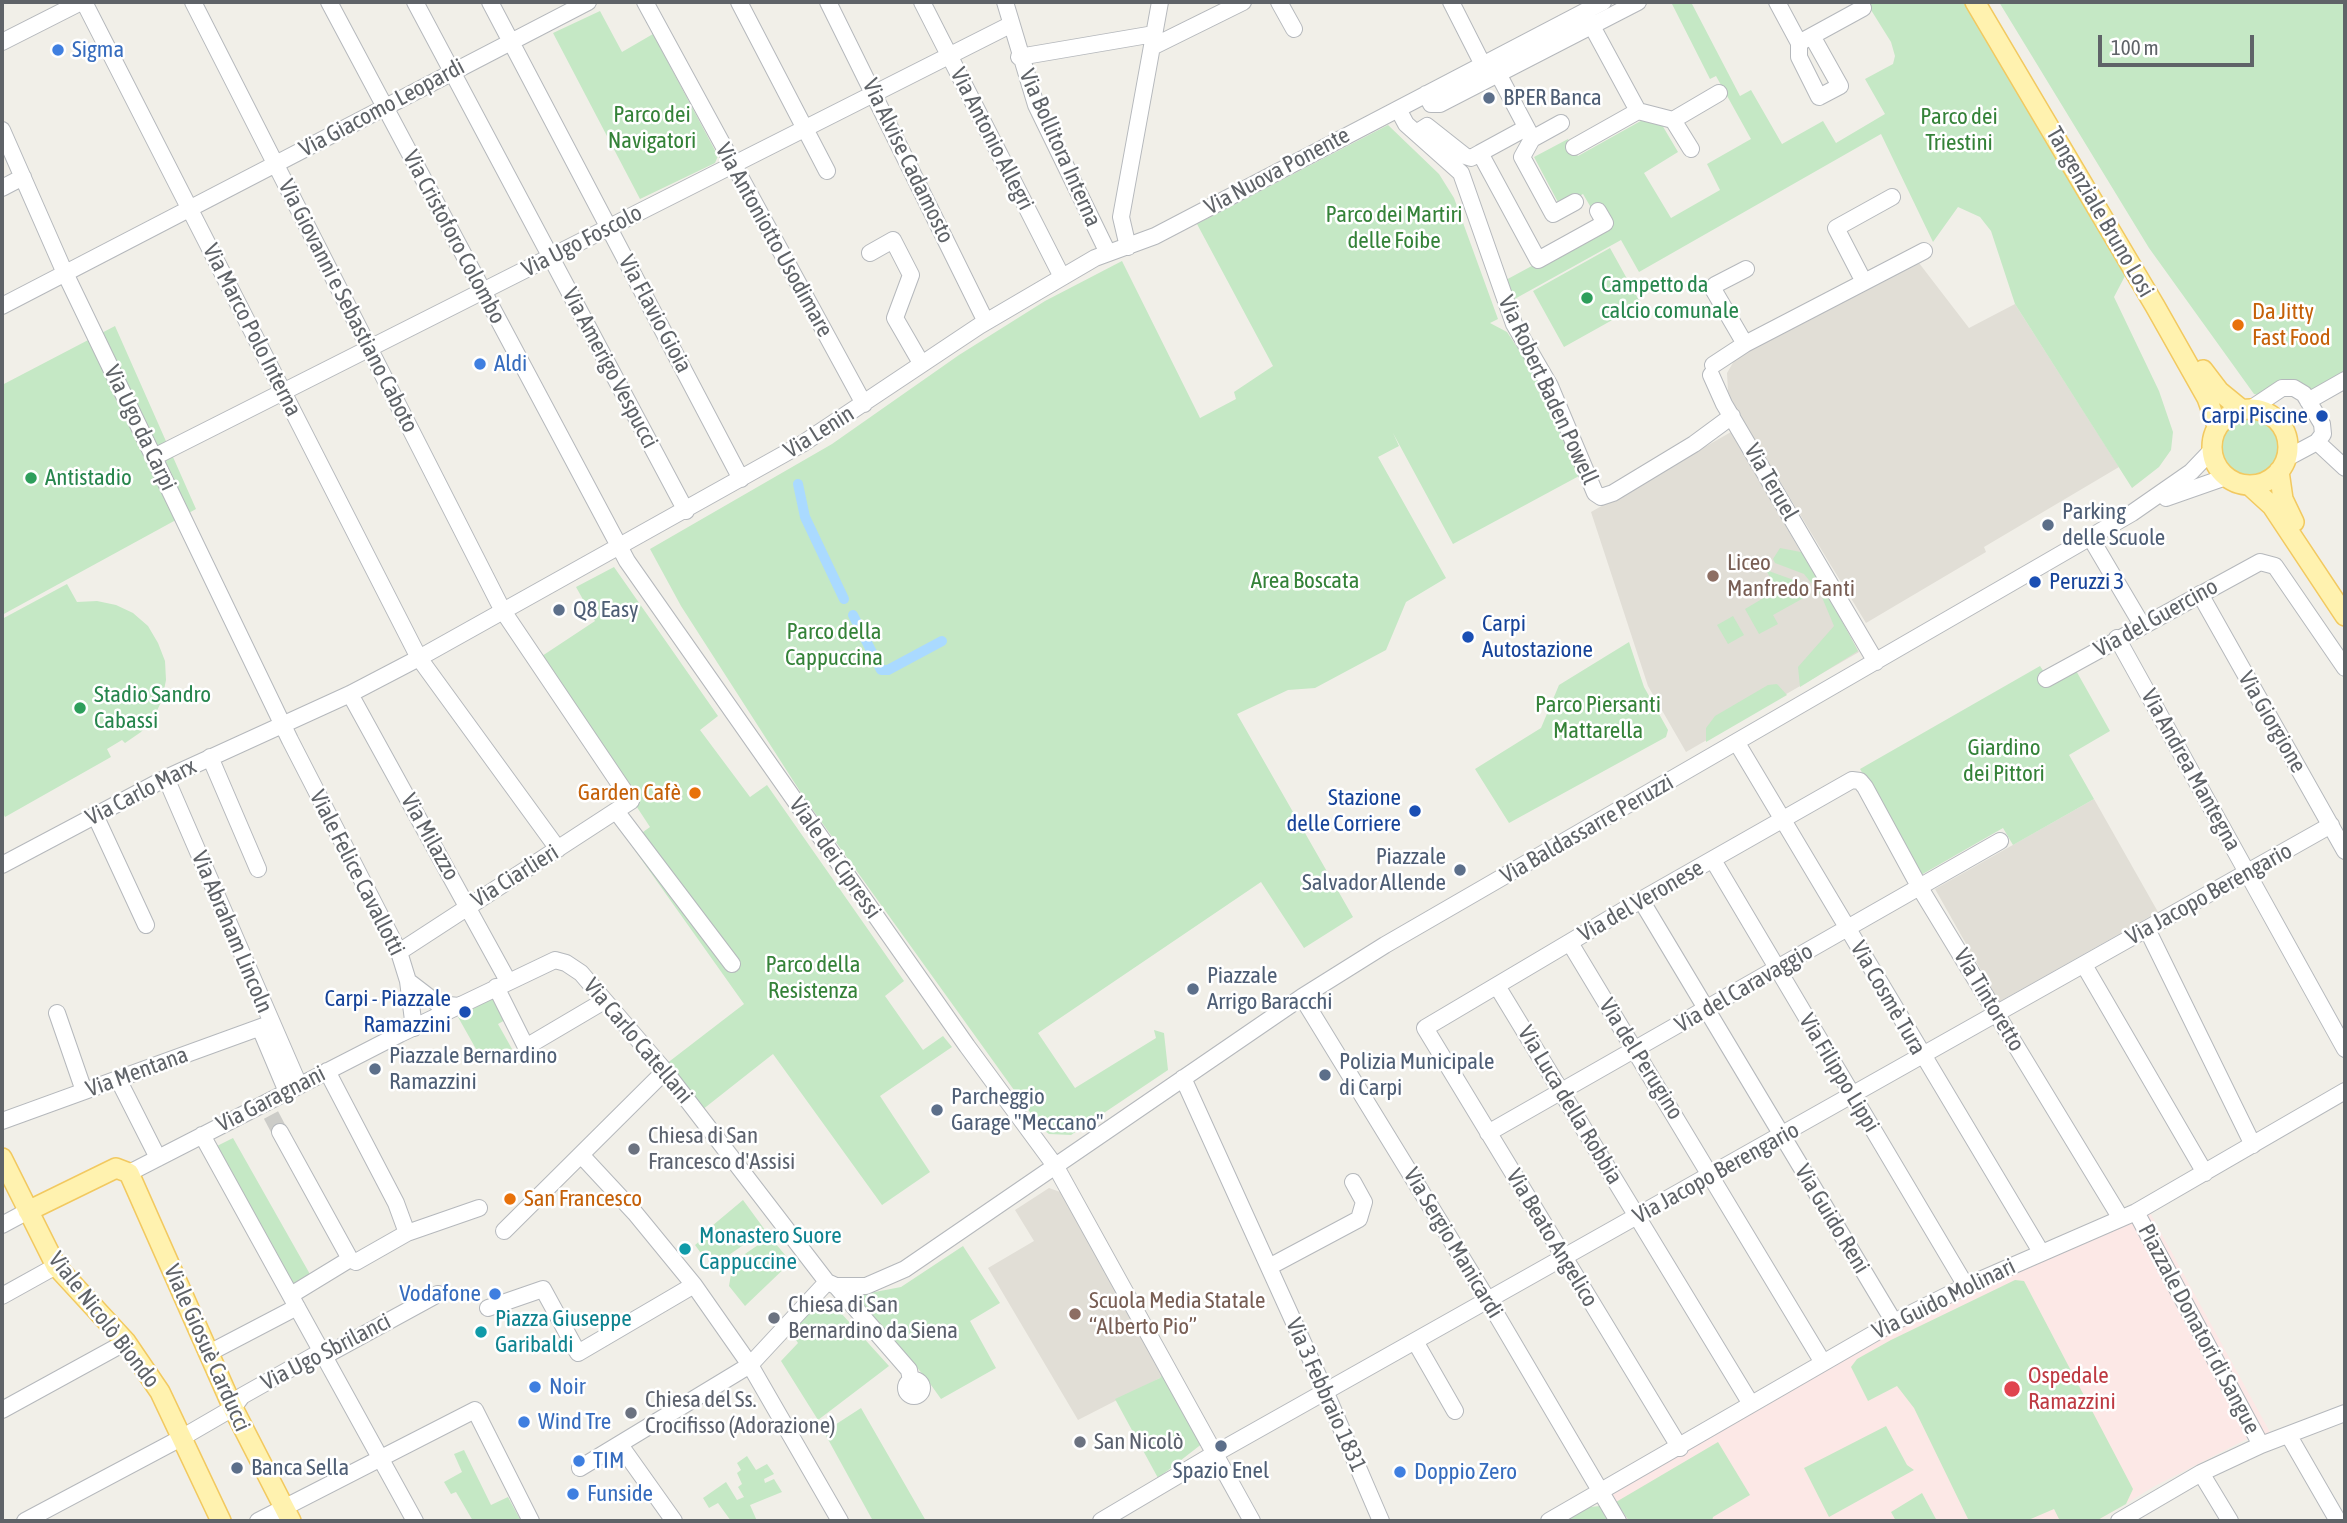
<!DOCTYPE html>
<html>
<head>
<meta charset="utf-8">
<style>
	body { margin:0 }
	#map { position:relative; width:2347px; height:1523px; overflow:hidden; background:#f1efe8; font-family:"Asap Condensed",sans-serif }
	canvas { display:block }
	.frame { position:absolute; inset:0; border:4px solid #5f6368; pointer-events:none }
	.scale { position:absolute; left:2098px; top:35px; width:156px; height:32px; box-sizing:border-box; border:4px solid #5f6368; border-top:0; padding-left:9px; font-size:21px; line-height:24px; white-space:nowrap; color:#5f6368; -webkit-text-stroke:5px #fff; paint-order:stroke }
</style>
</head>
<body>
<div id="map">
<canvas width="2347" height="1523"></canvas>
<div class="frame"></div>
<div class="scale">100 m</div>
</div>
<script>
const g = document.querySelector('canvas').getContext('2d');
g.lineJoin = 'round';
function fillPath(path, color) { g.fillStyle = color; g.fill(path, 'evenodd'); }
const shape = rows => new Path2D(rows.map(r => 'M' + r).join(''));
function trace(path, color, width, dash) { g.strokeStyle = color; g.lineWidth = width; g.lineCap = dash ? 'butt' : 'round'; g.setLineDash(dash || []); g.stroke(path); }
function write(font, color, halo, rows, align = 'center') {
  g.font = font + ' "Asap Condensed",sans-serif'; g.lineWidth = 5; g.setLineDash([]); g.textBaseline = 'middle'; g.strokeStyle = halo; g.fillStyle = color; for (const [text, x, y, turn = 0] of rows) {
    g.save(); g.translate(x, y); g.rotate((+turn || 0) * Math.PI / 180); g.textAlign = isNaN(turn) ? turn : align; if (halo) g.strokeText(text, 0, 0); g.fillText(text, 0, 0); g.restore();
  }
}
fillPath(shape([
	[1919,263,1969,328,2015,304,2119,467,1984,547,1986,552,1866,623,1734,406,1728,391,1727,373,1734,361,1743,354],
	[1731,432,1859,652,1686,752,1648,686,1591,512],
	[2094,799,2158,912,1999,1002,1935,889],
	[1049,1188,1063,1193,1163,1373,1160,1378,1078,1420,988,1268,1034,1241,1015,1210]
]), '#e1ded6');
fillPath(shape([
	[2148,1209,2271,1434,2247,1439,2153,1487,2098,1521,1627,1521,1610,1491,1853,1344]
]), '#fce8e6');
fillPath(shape([
	[1671,2,1691,2,1740,96,1751,90,1782,144,1823,121,1836,143,1885,114,1865,79,1893,64,1895,56,1891,42,1866,2,1964,2,2070,173,2125,276,2114,297,2159,391,2173,432,2171,450,2159,467,2132,488,2015,304,1991,231,1980,217,1958,207,1933,242,1881,134,1639,272,1621,240,1511,301,1504,281,1613,222,1604,205,1593,211,1583,194,1560,206,1534,157,1568,139,1578,156,1655,113,1678,152,1644,173,1671,218,1720,190,1707,164,1751,139,1716,76,1710,79],
	[1999,2,2345,2,2345,377,2310,396,2292,383,2268,397,2254,394,2149,248],
	[600,11,622,52,653,34,718,156,715,163,640,199,553,33],
	[1388,125,1439,174,1454,198,1498,319,1490,323,1507,332,1539,380,1579,476,1453,544,1393,433,1399,446,1378,457,1446,578,1406,602,1386,650,1315,688,1288,690,1237,714,1353,917,1304,948,1261,882,1038,1033,1075,1088,1156,1038,1154,1030,1164,1033,1168,1070,1071,1135,1049,1134,1042,1129,805,799,681,606,650,549,832,444,959,355,1045,301,1122,261,1200,418,1236,399,1234,392,1273,366,1197,224],
	[1610,248,1641,304,1564,347,1533,291],
	[115,326,196,509,2,615,2,385],
	'2219 447a31 31 0 1 1 62 0a31 31 0 1 1-62 0Z',
	[1780,548,1806,553,1858,651,1800,687,1798,667,1834,626,1821,595,1804,574,1775,563,1773,559],
	[614,567,718,716,700,730,750,797,767,785,904,981,885,996,923,1050,943,1036,952,1047,880,1096,930,1172,882,1205,773,1054,702,1110,666,1064,744,1004,629,842,650,827,539,658,595,621,576,587],
	[1766,570,1802,583,1809,595,1773,615,1778,624,1759,634,1745,609,1777,590],
	[67,584,77,602,97,601,116,605,133,613,148,626,158,643,165,661,166,680,162,700,154,717,141,732,125,743,122,740,107,749,111,757,5,817,2,811,2,619],
	[1733,616,1744,635,1728,644,1717,625],
	[1629,642,1644,687,1668,730,1666,737,1509,823,1475,769,1541,728,1559,685],
	[2040,666,2050,681,2074,667,2110,731,2069,755,2094,799,2013,845,2003,828,1921,875,1860,769],
	[1777,684,1787,695,1706,742,1706,728,1715,716,1768,685],
	[495,997,507,1019,498,1024,512,1049,485,1065,458,1017],
	[233,1138,311,1276,293,1287,215,1147],
	[743,1200,765,1230,726,1257,723,1271,709,1254,703,1256,695,1245,707,1235,706,1231],
	[770,1237,791,1262,745,1306,729,1286,733,1262],
	[963,1246,1000,1303,970,1321,996,1368,941,1399,926,1378,854,1296,901,1287],
	[2015,1280,2024,1281,2133,1489,2126,1504,2096,1521,2060,1521,2054,1509,2026,1521,1969,1521,1914,1408,1897,1386,1868,1401,1851,1367,1857,1359,1891,1340],
	[818,1305,840,1312,889,1366,818,1420,781,1361,798,1343,790,1331],
	[1163,1373,1203,1443,1158,1478,1115,1399,1160,1378],
	[861,1408,926,1521,873,1521,824,1432],
	[1886,1426,1907,1465,1914,1470,1829,1517,1804,1468],
	[1718,1442,1750,1495,1713,1517,1712,1521,1629,1521,1616,1502],
	[464,1450,491,1505,508,1497,521,1521,473,1521,456,1492,451,1494,444,1482,462,1472,454,1454],
	[747,1456,756,1470,767,1464,774,1474,764,1479,765,1483,774,1479,782,1492,750,1505,757,1521,731,1521,718,1503,709,1508,703,1498,726,1482,737,1500,744,1497,738,1487,742,1484,737,1473,741,1470,737,1463],
	[1922,1493,1937,1521,1896,1521,1891,1512],
	[1600,1506,1612,1521,1565,1521,1590,1507]
]), '#c5e8c5');
trace(shape([
	[798,484,805,517,844,599],
	[853,615,881,670,888,670,942,641]
]), '#aadaff', 10);
trace(shape([
	[271,1115,280,1132]
]), '#ccccc8', 16, [16, 8]);
const minor = shape([
	[84,2,419,658,558,849],
	[193,2,503,611,631,801,399,952],
	[329,2,627,561,967,1046,1056,1167,1252,1521],
	[415,2,686,511],
	[490,2,741,479],
	[645,2,864,404],
	[739,2,827,171],
	[828,2,986,322],
	[922,2,1062,277],
	[1005,2,1036,105,1108,253],
	[1279,2,1294,29],
	[1451,2,1483,65],
	[1777,2,1799,43,1863,8],
	[1587,17,1638,111,1673,120,1719,93],
	[2,42,81,2],
	[1799,43,1799,57,1819,97,1840,86,1812,36],
	[1152,47,1243,2],
	[1019,57,1154,34],
	[1494,66,1531,136],
	[1426,94,1431,104,1440,104,1638,2],
	[1398,109,1406,124,1461,173,1514,324,1550,386,1595,493,1601,497,1613,493,1694,444,1732,416],
	[1673,120,1691,149],
	[1561,123,1532,139,1522,157,1553,214,1575,202],
	[1526,128,1480,153,1538,260,1605,223,1598,211],
	[2,130,64,271,290,740,399,952,408,981,414,1028],
	[1416,133,1427,126,1465,156,1471,158,1480,153],
	[1574,147,1638,111],
	[2,188,23,177],
	[1128,247,1121,217,1160,2],
	[870,253,893,240,911,275,895,318,921,363],
	[1864,282,1836,228,1892,197],
	[2,306,588,2],
	[1745,344,1713,289,1715,285,1746,269],
	[1713,365,1745,344,1924,251],
	[1711,375,1724,404,1876,662],
	[2308,401,2345,380],
	[2252,408,2282,388,2294,388,2304,394,2322,424,2323,434,2317,442,2287,458],
	[2317,442,2345,468],
	[154,457,1010,25],
	[2166,498,2226,477],
	[2090,537,2142,625],
	[2200,594,2345,851],
	[2117,638,2345,1049],
	[2046,679,2260,562,2275,566,2345,668],
	[350,694,508,981],
	[1737,743,2041,1252],
	[210,757,258,869],
	[166,778,299,1085],
	[616,811,732,964],
	[95,815,146,925],
	[1713,860,1966,1286],
	[2,865,166,778,350,694,419,658,802,444,979,326,1095,258,1155,236,1603,2],
	[1641,900,1894,1322],
	[2147,929,2253,1145],
	[1570,943,1822,1361],
	[2084,965,2205,1173],
	[408,981,438,1004,459,1006],
	[1497,986,1751,1404],
	[496,987,526,1047,604,1001],
	[1302,997,1489,1302,1618,1521],
	[57,1013,84,1091],
	[260,1028,287,1092],
	[327,1071,396,1203,407,1233],
	[1183,1078,1326,1393,1381,1521],
	[118,1079,158,1158],
	[2,1121,272,1023],
	[280,1132,350,1259],
	[1488,1133,2000,841],
	[202,1135,415,1521],
	[582,1156,635,1213,694,1285,750,1365,840,1521],
	[129,1173,400,1034,555,960,566,963,581,973,665,1071,827,1282,836,1286,866,1286,905,1269,1302,997,1385,945,2132,513,2191,472,2212,450],
	[2136,1212,2261,1445],
	[2,1225,28,1211],
	[504,1231,665,1071],
	[1269,1267,1359,1219,1364,1202,1353,1182],
	[836,1286,909,1370,911,1381],
	[291,1295,350,1259,356,1262,407,1233,479,1208],
	[2,1296,56,1266],
	[488,1308,543,1289,578,1353,694,1285],
	[1416,1343,1455,1411],
	[209,1353,297,1307],
	'906 1388a8 8 0 1 1 16 0a8 8 0 1 1-16 0Z',
	[2,1410,126,1342],
	[2289,1436,2338,1521],
	[620,1445,674,1521],
	[1680,1448,1425,1028,1641,900,1852,780,1860,781,1865,787,1920,888,2120,1217],
	[580,1468,750,1365,827,1282],
	[2201,1473,2230,1521],
	[25,1521,183,1437,233,1408,242,1396,322,1351,330,1353,438,1294],
	[258,1521,475,1410,531,1521],
	[1101,1521,1209,1457,2331,825],
	[1549,1521,1894,1322,1966,1286,2136,1212,2345,1091],
	[2119,1521,2201,1473,2261,1445,2345,1413]
]);
const major = shape([
	[1975,2,2155,306,2207,398,2217,426],
	[2203,370,2219,391,2241,409],
	'2212 447a38 38 0 1 1 76 0a38 38 0 1 1-76 0Z',
	[2279,471,2283,499,2294,522],
	[2249,485,2272,506,2345,616],
	[2,1158,56,1266,126,1342,160,1392,221,1521],
	[28,1211,116,1168,129,1173,233,1408,291,1521]
]);
trace(minor, '#b5b8bc', 18);
trace(major, '#f2c960', 22);
trace(minor, '#fff', 16);
trace(major, '#fff2af', 19);
for (const [x, y, r, color] of [
	[58,50,7,"#3f7fe0"],
	[1489,98,7,"#5c6f8a"],
	[1587,298,7,"#2e9e5b"],
	[2238,325,7,"#e8710a"],
	[480,364,7,"#3f7fe0"],
	[2322,416,7,"#1a4fb4"],
	[31,478,7,"#2e9e5b"],
	[2048,525,7,"#5c6f8a"],
	[1713,576,7,"#8d6e63"],
	[2035,582,7,"#1a4fb4"],
	[559,610,7,"#5c6f8a"],
	[1468,637,7,"#1a4fb4"],
	[80,708,7,"#2e9e5b"],
	[695,793,7,"#e8710a"],
	[1415,811,7,"#1a4fb4"],
	[1460,870,7,"#5c6f8a"],
	[1193,989,7,"#5c6f8a"],
	[465,1012,7,"#1a4fb4"],
	[375,1069,7,"#5c6f8a"],
	[1325,1075,7,"#5c6f8a"],
	[937,1110,7,"#5c6f8a"],
	[634,1149,7,"#6b7280"],
	[510,1199,7,"#e8710a"],
	[685,1249,7,"#0f9aa8"],
	[495,1294,7,"#3f7fe0"],
	[1075,1314,7,"#8d6e63"],
	[774,1318,7,"#6b7280"],
	[481,1332,7,"#0f9aa8"],
	[535,1387,7,"#3f7fe0"],
	[2012,1389,9,"#e0444e"],
	[631,1413,7,"#6b7280"],
	[524,1422,7,"#3f7fe0"],
	[1080,1442,7,"#6b7280"],
	[1221,1446,7,"#5c6f8a"],
	[579,1461,7,"#3f7fe0"],
	[237,1468,7,"#5c6f8a"],
	[1400,1472,7,"#3f7fe0"],
	[573,1494,7,"#3f7fe0"]
]) { const dot = new Path2D(); dot.arc(x, y, r, 0, 2 * Math.PI); g.fillStyle = color; g.fill(dot); trace(dot, '#fff', 2.5); }
write('23px', '#366cbe', '#fff', [
	["Sigma",72,50],
	["Aldi",494,364],
	["Vodafone",481,1294,"right"],
	["Noir",549,1387],
	["Wind Tre",538,1422],
	["TIM",593,1461],
	["Doppio Zero",1414,1472],
	["Funside",587,1494]
], 'left');
write('23px', '#4e5e75', '#fff', [
	["BPER Banca",1503,98],
	["Parking",2062,512],
	["delle Scuole",2062,538],
	["Q8 Easy",573,610],
	["Piazzale",1446,857,"right"],
	["Salvador Allende",1446,883,"right"],
	["Piazzale",1207,976],
	["Arrigo Baracchi",1207,1002],
	["Piazzale Bernardino",389,1056],
	["Ramazzini",389,1082],
	["Polizia Municipale",1339,1062],
	["di Carpi",1339,1088],
	["Parcheggio",951,1097],
	["Garage \"Meccano\"",951,1123],
	["Banca Sella",251,1468],
	["Spazio Enel",1221,1471,"center"]
], 'left');
write('23px', '#5f6368', '#fff', [
	["Via Giacomo Leopardi",382,108,-28],
	["Via Antonio Allegri",992,139,63],
	["Via Bollitora Interna",1060,148,66],
	["Via Alvise Cadamosto",908,161,64],
	["Via Nuova Ponente",1277,171,-28],
	["Tangenziale Bruno Losi",2100,212,60],
	["Via Cristoforo Colombo",454,237,62],
	["Via Antoniotto Usodimare",774,240,61],
	["Via Ugo Foscolo",582,241,-27],
	["Via Giovanni e Sebastiano Caboto",348,306,63],
	["Via Flavio Gioia",655,314,62],
	["Via Marco Polo Interna",252,330,63],
	["Via Amerigo Vespucci",610,368,62],
	["Via Robert Baden Powell",1548,390,65],
	["Via Ugo da Carpi",140,428,64],
	["Via Lenin",819,432,-32],
	["Via Teruel",1771,482,60],
	["Via del Guercino",2156,618,-29],
	["Via Giorgione",2272,722,60],
	["Via Andrea Mantegna",2191,770,61],
	["Via Carlo Marx",141,792,-27],
	["Via Baldassarre Peruzzi",1587,829,-30],
	["Via Milazzo",430,837,61],
	["Viale dei Cipressi",835,858,55],
	["Viale Felice Cavallotti",357,873,63],
	["Via Ciarlieri",515,876,-32],
	["Via Jacopo Berengario",2209,894,-29],
	["Via del Veronese",1641,901,-30],
	["Via Abraham Lincoln",232,932,67],
	["Via del Caravaggio",1744,988,-30],
	["Via Cosmè Tura",1888,998,60],
	["Via Tintoretto",1989,1000,59],
	["Via Carlo Catellani",638,1041,50],
	["Via del Perugino",1641,1059,58],
	["Via Mentana",137,1072,-20],
	["Via Filippo Lippi",1839,1073,59],
	["Via Garagnani",271,1099,-27],
	["Via Luca della Robbia",1570,1105,59],
	["Via Jacopo Berengario",1716,1173,-29],
	["Via Guido Reni",1832,1219,59],
	["Via Beato Angelico",1552,1238,59],
	["Via Sergio Manicardi",1453,1243,59],
	["Via Guido Molinari",1944,1299,-26],
	["Viale Nicolò Biondo",104,1320,52],
	["Piazzale Donatori di Sangue",2199,1329,62],
	["Viale Giosuè Carducci",207,1348,66],
	["Via Ugo Sbrilanci",326,1352,-27],
	["Via 3 Febbraio 1831",1326,1395,66]
]);
write('23px', '#348238', '#fff', [
	["Parco dei",652,115],
	["Navigatori",652,141],
	["Parco dei",1959,117],
	["Triestini",1959,143],
	["Parco dei Martiri",1394,215],
	["delle Foibe",1394,241],
	["Area Boscata",1305,581],
	["Parco della",834,632],
	["Cappuccina",834,658],
	["Parco Piersanti",1598,705],
	["Mattarella",1598,731],
	["Giardino",2004,748],
	["dei Pittori",2004,774],
	["Parco della",813,965],
	["Resistenza",813,991]
]);
write('23px', '#27864d', '#fff', [
	["Campetto da",1601,285],
	["calcio comunale",1601,311],
	["Antistadio",45,478],
	["Stadio Sandro",94,695],
	["Cabassi",94,721]
], 'left');
write('23px', '#c56008', '#fff', [
	["Da Jitty",2252,312],
	["Fast Food",2252,338],
	["Garden Cafè",681,793,"right"],
	["San Francesco",524,1199]
], 'left');
write('23px', '#164399', '#fff', [
	["Carpi Piscine",2308,416],
	["Peruzzi 3",2049,582,"left"],
	["Carpi",1482,624,"left"],
	["Autostazione",1482,650,"left"],
	["Stazione",1401,798],
	["delle Corriere",1401,824],
	["Carpi - Piazzale",451,999],
	["Ramazzini",451,1025]
], 'right');
write('23px', '#785e54', '#fff', [
	["Liceo",1727,563],
	["Manfredo Fanti",1727,589],
	["Scuola Media Statale",1089,1301],
	["“Alberto Pio”",1089,1327]
], 'left');
write('23px', '#5b616d', '#fff', [
	["Chiesa di San",648,1136],
	["Francesco d'Assisi",648,1162],
	["Chiesa di San",788,1305],
	["Bernardino da Siena",788,1331],
	["Chiesa del Ss.",645,1400],
	["Crocifisso (Adorazione)",645,1426],
	["San Nicolò",1094,1442]
], 'left');
write('23px', '#0d838f', '#fff', [
	["Monastero Suore",699,1236],
	["Cappuccine",699,1262],
	["Piazza Giuseppe",495,1319],
	["Garibaldi",495,1345]
], 'left');
write('23px', '#be3a42', '#fff', [
	["Ospedale",2028,1376],
	["Ramazzini",2028,1402]
], 'left');
</script>
</body>
</html>
